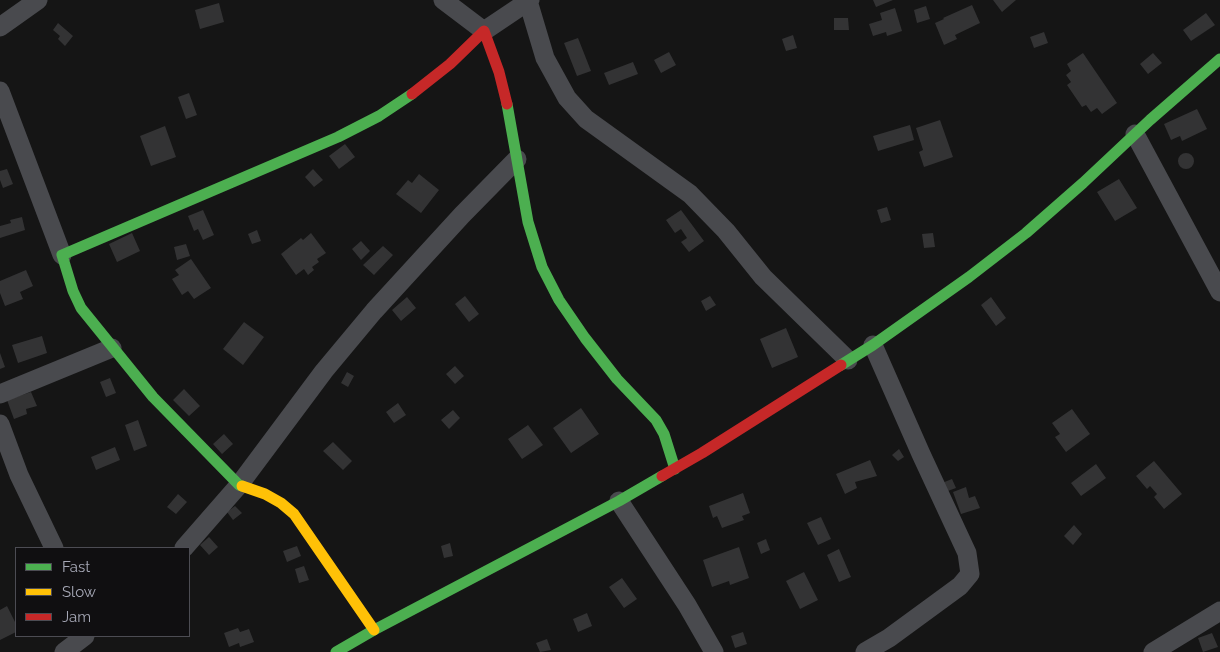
<!DOCTYPE html>
<html>
<head>
<meta charset="utf-8">
<style>
	body { margin:0 }
	#map { position:relative; width:1220px; height:652px; overflow:hidden; background:#151515; font-family:Raleway,sans-serif }
	canvas { display:block }
	.legend { position:absolute; left:15px; top:547px; width:175px; height:90px; box-sizing:border-box; background:#100f11; border:1px solid #4c4c53; margin:0; padding:6px 9px; list-style:none; font-size:15px; color:#a6a8b6 }
	.legend li { display:flex; align-items:center; gap:10px; height:25px }
	.legend b { width:25px; border:1px solid #4c4c53 }
</style>
</head>
<body>
<div id="map">
<canvas width="1220" height="652"></canvas>
<ul class="legend">
<li><b style="height:6px;background:#4caf50"></b>Fast</li>
<li><b style="height:6px;background:#ffc107"></b>Slow</li>
<li><b style="height:6px;background:#c62828"></b>Jam</li>
</ul>
</div>
<script>
const g = document.querySelector('canvas').getContext('2d');
g.lineJoin = 'round';
function fillPath(path, color) { g.fillStyle = color; g.fill(path, 'evenodd'); }
const shape = rows => new Path2D(rows.map(r => 'M' + r).join(''));
function trace(path, color, width, dash) { g.strokeStyle = color; g.lineWidth = width; g.lineCap = dash ? 'butt' : 'round'; g.setLineDash(dash || []); g.stroke(path); }
fillPath(shape([
	[873,0,893,0,876,7],
	[993,0,1016,0,1002,12],
	[219,3,224,22,200,29,195,10],
	[972,5,980,23,955,35,957,39,944,45,935,23,944,19,943,18],
	[926,6,930,19,917,23,914,10],
	[895,8,902,31,887,36,886,32,873,36,869,24,882,20,880,13],
	[1206,13,1215,25,1191,41,1183,30],
	[834,18,848,18,849,30,834,30],
	[58,23,73,36,65,46,58,39,60,36,53,30],
	[1044,32,1048,43,1034,48,1030,37],
	[793,35,797,48,786,51,782,39],
	[578,38,591,71,577,76,564,43],
	[669,52,676,65,661,73,654,60],
	[1083,53,1117,103,1102,114,1097,108,1091,112,1086,105,1082,107,1067,85,1071,82,1066,75,1071,71,1067,64],
	[1153,53,1162,63,1148,74,1140,64],
	[633,62,638,74,609,85,604,73],
	[189,93,197,115,186,119,178,97],
	[1197,109,1207,129,1182,141,1180,136,1171,140,1164,124],
	[940,120,953,157,924,167,919,152,923,150,916,128],
	[910,125,914,140,878,151,873,136],
	[165,126,176,157,151,166,140,136],
	[345,144,355,157,339,169,329,156],
	'1178 161a8 8 0 1 1 16 0a8 8 0 1 1-16 0Z',
	[7,169,13,184,3,188,0,180,0,171],
	[313,169,323,180,314,187,305,177],
	[419,174,439,190,421,213,396,194,408,180,412,183],
	[1119,179,1137,208,1115,221,1097,192],
	[887,207,891,220,881,223,877,210],
	[203,210,214,235,203,240,198,229,194,231,188,216],
	[681,210,704,241,689,252,681,242,687,238,681,229,675,233,666,220],
	[22,217,25,230,0,238,0,226,11,223,10,220],
	[257,230,261,241,252,244,248,234],
	[132,233,140,251,117,262,109,244],
	[311,233,326,253,317,259,319,262,312,267,314,270,308,275,304,269,296,275,281,254,301,238,303,240],
	[933,233,935,247,924,248,922,234],
	[361,241,370,251,361,260,352,249],
	[186,244,190,256,177,260,174,247],
	[383,246,393,255,374,275,363,265],
	[191,259,211,288,194,299,188,291,182,295,172,279,179,275,175,270],
	[26,270,33,286,20,292,23,299,5,306,0,293,0,281],
	[465,296,479,314,469,322,455,304],
	[710,296,716,305,706,311,701,301],
	[407,297,416,308,401,321,392,310],
	[991,297,1006,318,996,326,981,305],
	[244,322,264,337,243,365,223,349],
	[786,328,798,357,772,368,760,339],
	[42,336,47,353,18,363,12,345],
	[0,353,5,367,0,369],
	[455,366,464,376,455,384,446,374],
	[347,372,354,376,348,387,341,383],
	[110,378,116,393,106,397,100,382],
	[184,389,200,406,189,416,173,400],
	[31,392,37,406,26,409,27,414,14,419,7,400],
	[398,403,406,415,394,423,386,412],
	[581,408,599,434,571,453,553,428],
	[1072,409,1090,434,1066,452,1055,437,1060,434,1052,423],
	[453,410,460,418,449,429,441,420],
	[138,420,147,446,134,451,125,425],
	[528,425,543,445,522,459,508,439],
	[224,434,233,444,222,454,213,444],
	[333,442,352,461,343,470,323,451],
	[115,447,120,460,96,470,91,457],
	[899,449,904,457,898,461,892,455],
	[870,460,877,476,855,482,857,488,845,494,836,474],
	[1154,461,1182,494,1164,509,1154,497,1157,494,1150,486,1147,489,1136,476],
	[1096,464,1106,478,1081,496,1071,483],
	[952,479,956,488,945,492,942,483],
	[966,487,969,498,975,496,980,508,961,514,953,492],
	[743,493,750,513,742,516,744,520,722,528,717,516,713,518,709,506],
	[178,494,187,502,176,514,167,507],
	[235,506,242,513,233,520,227,512],
	[821,517,831,539,818,545,807,523],
	[1074,525,1082,534,1073,545,1064,536],
	[209,537,218,547,209,555,200,545],
	[766,539,770,550,761,554,757,543],
	[450,543,453,556,444,558,441,546],
	[297,546,301,556,287,562,283,551],
	[739,547,749,578,730,585,729,581,712,587,703,560],
	[839,549,851,577,839,582,827,555],
	[304,566,309,580,299,583,295,569],
	[804,572,818,600,800,609,786,581],
	[622,578,637,599,624,608,609,587],
	[7,606,16,624,16,632,0,640,0,610],
	[587,613,592,626,578,632,573,619],
	[238,628,240,632,249,629,254,642,240,647,239,643,229,647,224,633],
	[743,632,747,644,735,648,731,636],
	[1212,633,1218,647,1203,652,1198,638],
	[547,639,551,650,540,652,536,643]
]), '#333334');
trace(shape([
	[443,0,484,31,530,0],
	[528,1,545,58,567,98,586,119,690,194,726,231,763,277,848,360],
	[0,27,38,0],
	[0,91,62,255],
	[1135,134,1220,292],
	[0,394,112,348],
	[0,424,19,475,54,548],
	[619,501,687,605,714,652],
	[184,548,239,485,324,371,374,311,462,215,517,159],
	[64,652,85,636],
	[865,652,889,638,960,586,970,574,967,553,921,454,873,345],
	[1153,652,1220,611]
]), '#494a4e', 19);
trace(shape([
	[507,104,528,222,542,267,559,300,585,338,617,379,656,420,664,434,675,469],
	[841,365,873,345,969,277,1026,233,1083,183,1150,120,1220,59],
	[242,486,239,485,153,397,81,308,73,291,62,255,338,137,379,116,412,94],
	[336,652,374,630,619,501,662,476]
]), '#4caf50', 11);
trace(shape([
	[242,486,265,494,281,503,294,514,374,630]
]), '#ffc107', 11);
trace(shape([
	[412,94,450,64,484,31,499,72,507,104],
	[662,476,702,453,841,365]
]), '#c62828', 11);
</script>
</body>
</html>
